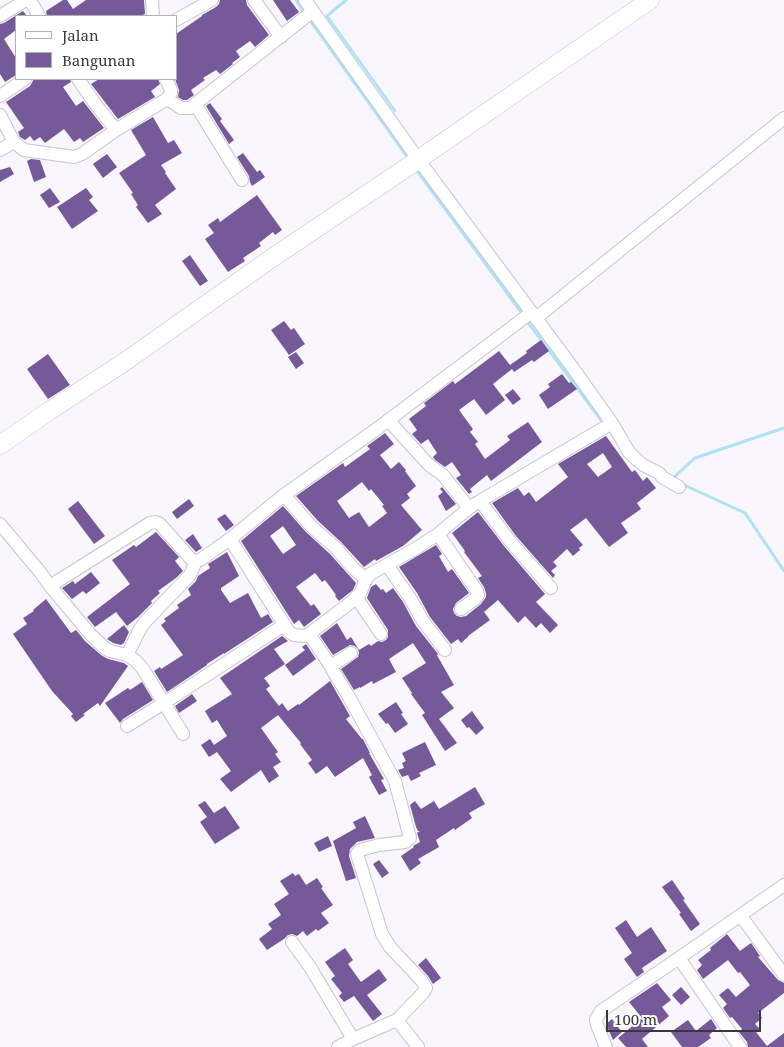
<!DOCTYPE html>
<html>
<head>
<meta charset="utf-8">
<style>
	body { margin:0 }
	#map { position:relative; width:784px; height:1047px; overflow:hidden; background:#f9f6fe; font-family:"Noto Serif",serif }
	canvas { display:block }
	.legend { position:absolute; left:15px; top:15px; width:162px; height:65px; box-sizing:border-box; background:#fff; border:1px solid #b0afb1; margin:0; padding:6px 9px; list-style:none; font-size:15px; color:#39383b }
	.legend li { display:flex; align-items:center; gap:10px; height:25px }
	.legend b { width:25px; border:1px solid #b0afb1 }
	.scale { position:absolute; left:606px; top:1010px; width:155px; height:22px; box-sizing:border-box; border:2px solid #39383b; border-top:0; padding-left:6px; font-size:15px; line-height:18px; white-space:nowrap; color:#39383b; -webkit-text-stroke:4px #fff; paint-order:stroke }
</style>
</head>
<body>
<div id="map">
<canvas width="784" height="1047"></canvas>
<ul class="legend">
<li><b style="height:6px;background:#fff"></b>Jalan</li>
<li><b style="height:14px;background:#755999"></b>Bangunan</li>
</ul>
<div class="scale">100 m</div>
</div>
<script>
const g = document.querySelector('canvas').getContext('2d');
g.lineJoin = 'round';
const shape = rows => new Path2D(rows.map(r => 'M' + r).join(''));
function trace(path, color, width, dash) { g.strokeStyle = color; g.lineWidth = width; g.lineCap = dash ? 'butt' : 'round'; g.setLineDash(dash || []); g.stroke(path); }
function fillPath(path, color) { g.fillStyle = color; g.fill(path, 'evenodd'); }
trace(shape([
	[296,0,305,14],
	[346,0,327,16,395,111],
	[309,19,408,158],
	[415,168,524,316],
	[527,321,604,424],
	[672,479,695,458,784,428],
	[682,484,745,513,784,571]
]), '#ade2f7', 3);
fillPath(shape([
	[63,0,67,0,73,9,86,0,144,0,145,14,140,16,47,16,46,11],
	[220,0,246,0,247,5,269,35,255,47,250,41,236,51,240,57,232,63,233,64,220,74,216,70,203,78,205,80,191,90,194,95,187,100,183,100,178,97,179,90,175,79,176,79,176,34,202,16,202,15,216,7,219,4],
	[273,0,290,0,299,12,287,21],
	[23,11,27,16,16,16,16,30,4,39,16,58,16,75,5,82,0,74,0,24,4,23],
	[34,79,70,79,71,82,63,87,76,106,83,101,104,128,83,142,80,138,74,142,64,129,45,143,40,137,34,141,30,136,25,140,20,137,18,132,24,128,6,102,30,86],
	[99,79,158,79,160,84,151,91,155,97,118,119,91,84],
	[210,103,222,119,220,121,234,140,229,144,206,106],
	[153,117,168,143,174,140,182,153,161,165,166,172,165,173,176,189,155,205,162,214,148,223,136,207,138,205,131,194,133,193,119,173,146,155,131,130],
	[243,153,257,172,260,170,265,177,252,186,250,182,249,176,237,157],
	[107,154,117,167,103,178,93,164],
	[31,159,40,160,46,177,34,182,27,161],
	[10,167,14,174,0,182,0,170],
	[50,188,60,202,49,208,40,195],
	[86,188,93,197,89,200,98,211,72,229,57,207],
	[257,195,282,230,275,235,273,232,259,243,261,246,243,258,245,261,228,272,205,239,214,233,208,225,218,218,220,222],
	[190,255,208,281,200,286,182,261],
	[284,321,291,330,294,328,305,344,289,355,271,330],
	[541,340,549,351,534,362,532,360,514,372,512,369,493,384,505,400,486,415,474,399,459,410,473,429,470,432,478,442,475,444,485,459,510,440,507,436,528,422,542,442,491,481,487,475,470,489,472,492,469,494,456,478,461,475,452,462,445,467,435,460,433,457,437,453,428,439,421,444,412,434,417,430,409,419,426,406,424,403,453,381,455,384,499,351,510,365,527,353,526,351],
	[296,352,304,363,296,369,288,357],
	[48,354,70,385,48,399,27,369],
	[562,374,569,383,571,382,577,389,548,409,539,395,550,387,548,384],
	[513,389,521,399,513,405,505,395],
	[385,433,394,444,380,455,391,469,399,462,406,470,405,471,416,486,407,494,410,498,401,505,422,530,403,546,376,561,375,559,364,567,341,542,318,521,296,496,343,463,345,467,370,449,367,446],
	[362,482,369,491,371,489,384,505,382,506,387,513,369,527,359,512,349,518,337,501],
	[606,436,632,472,635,470,643,481,647,477,656,488,637,503,641,509,621,523,628,533,609,547,586,518,570,530,583,545,579,548,580,550,573,556,567,549,553,562,557,566,551,571,555,575,553,578,516,536,492,503,518,488,524,496,529,492,536,502,568,477,558,464],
	[603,453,612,467,598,477,587,464],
	[442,487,456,504,446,511,438,496,443,492,440,489],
	[189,499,194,506,177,519,172,512],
	[78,501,105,536,94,544,68,509],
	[283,506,306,532,330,554,356,583,353,590,339,601,335,596,336,595,325,580,322,582,315,573,296,587,311,606,314,604,321,614,304,627,299,620,294,624,241,541],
	[283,526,296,545,283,554,270,536],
	[478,512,504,546,545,594,536,602,558,625,550,633,541,623,536,628,525,616,518,623,498,600,484,612,490,620,468,636,468,637,461,643,458,639,451,644,430,617,417,593,399,567,436,545,442,554,439,556,448,572,452,569,469,593,456,603,453,609,454,613,457,616,461,617,466,616,481,604,486,597,486,593,484,587,478,578,482,576,464,552,465,551,452,533],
	[225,514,234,525,226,531,217,519],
	[156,532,179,557,175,561,183,571,176,578,158,591,160,593,151,601,152,603,138,617,127,626,116,612,95,627,87,617,130,584,112,560,134,545,136,547],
	[193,534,202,548,196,552,185,540],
	[227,552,239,576,221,588,221,590,230,603,248,593,261,618,268,614,273,622,224,654,224,653,207,664,207,665,167,692,154,671,160,667,161,669,183,655,161,625,166,621,164,619,179,608,177,605,191,595,188,589,196,581,198,576,210,568,208,564],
	[91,572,100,583,86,594,83,591,72,599,62,588,73,581,75,584],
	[376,584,381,590,383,589,386,593,393,588,403,602,416,626,438,654,437,655,438,657,454,685,441,692,454,708,439,719,457,743,445,751,422,715,425,713,411,694,412,693,402,678,426,663,413,643,389,659,396,672,373,684,372,681,360,688,360,687,354,690,341,669,358,657,359,653,358,649,355,646,350,645,333,655,320,636,337,623,347,640,351,637,359,650,369,644,371,646,378,641,382,642,386,640,388,637,388,630,367,598,371,587],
	[46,599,71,633,76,630,85,641,101,655,108,659,124,663,128,666,100,706,98,703,83,714,85,715,76,722,71,716,73,714,52,691,13,634,27,624,23,618,34,611,33,610],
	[124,625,129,632,124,643,121,645,113,643,107,639],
	[282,636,288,641,274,649,285,664,264,678,270,686,266,689,279,706,282,703,288,711,298,704,299,705,330,681,350,716,346,719,362,739,363,739,370,753,369,753,384,779,381,780,387,791,379,795,369,777,372,775,363,758,335,777,327,766,316,774,308,763,312,760,300,744,301,743,278,715,261,728,278,752,275,754,281,762,273,767,279,776,269,783,261,770,231,792,220,779,231,771,217,752,209,757,201,745,210,739,214,745,227,736,217,720,212,723,205,711,232,694,220,678],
	[306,644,316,659,293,676,285,665,305,650,302,647],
	[142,682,153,700,123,719,120,723,105,703,128,688,130,690],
	[192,694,197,701,179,713,175,706],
	[396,702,403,713,401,714,408,724,395,733,388,723,386,724,378,714],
	[472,711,484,728,476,735,469,727,467,728,461,720],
	[425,742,436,765,419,773,421,776,411,781,408,775,402,777,398,770,404,768,402,763,406,761,402,753],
	[475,787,485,804,469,813,472,818,455,830,454,828,436,840,439,847,418,859,421,863,410,871,401,856,414,847,413,846,420,842,417,833,420,831,418,831,416,827,410,805,415,801,421,809,434,801,439,809],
	[205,801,214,813,225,806,240,828,215,844,200,822,207,817,198,805],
	[365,816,375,838,357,842,350,849,349,856,356,878,346,881,333,841,356,828,353,822],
	[328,836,332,846,319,852,314,843],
	[379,860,389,873,382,878,373,864],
	[293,873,295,876,299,874,306,885,317,878,323,887,321,888,333,905,321,913,329,923,318,931,316,929,307,936,303,931,297,936,292,934,288,935,284,939,267,950,259,939,272,929,268,924,281,915,274,904,289,894,280,881],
	[672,880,685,899,683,900,700,924,691,931,679,914,681,913,662,887],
	[626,920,637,937,651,927,667,951,642,968,644,972,637,977,624,959,632,953,615,928],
	[727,934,740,951,751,943,760,956,758,957,778,980,784,983,784,993,758,1013,762,1018,755,1024,760,1029,756,1032,767,1046,784,1033,784,1047,748,1047,747,1042,739,1032,742,1029,732,1017,730,1018,723,1008,727,1004,719,995,728,988,736,997,750,985,740,972,738,973,728,960,703,979,697,970,702,965,698,960,711,950,710,948],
	[345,948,353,960,348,964,361,982,379,969,387,980,367,995,382,1014,373,1021,354,996,344,1002,339,996,342,993,331,979,335,976,325,962],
	[426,958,441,978,433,984,428,976,418,965],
	[657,983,671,1000,662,1007,669,1016,642,1039,648,1047,626,1047,618,1038,642,1018,629,1002],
	[681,987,690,997,681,1005,672,995],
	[612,1019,622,1032,613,1040,606,1024],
	[711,1019,717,1028,709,1035,711,1038,698,1047,682,1047,671,1032,688,1020,696,1031]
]), '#755999');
const street = shape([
	[30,0,39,16],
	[152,0,153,16],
	[254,0,281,37],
	[305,0,418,159,570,364,612,423,629,452,636,459,643,465,659,473,662,477,679,487],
	[0,16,26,0],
	[176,20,212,0],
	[78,79,96,105,116,130],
	[0,96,25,79],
	[167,99,181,108,190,108,313,11],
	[195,104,242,180],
	[0,115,14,142,24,150,74,157,82,154,116,130,167,99,171,93,171,90,166,79],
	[0,150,14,142],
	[536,318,784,118],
	[388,420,430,466,443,475,469,508],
	[284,495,312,527,336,548,354,569,366,579],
	[480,501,510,541,551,588],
	[0,524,40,572,50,586,150,523,155,522,160,524,191,559,196,561,200,560,230,539,284,495,378,428,532,312],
	[438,534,477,591,478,595,475,599,461,609],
	[230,539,289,632,294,635,304,636,309,634,359,596,362,589,366,579,370,574,415,549,438,534,469,508,480,501,612,423],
	[387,565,410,598,423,621,445,650],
	[50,586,91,635,105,648,110,651,127,655,136,661,143,669,164,703,284,625],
	[356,597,381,634],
	[309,634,324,656,349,697,395,781,410,838,405,842,379,845,360,850,357,854,358,857,382,934,390,947,422,981,426,988,423,993,397,1020,353,1039,338,1047],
	[127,655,140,629,145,622,190,575,196,561],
	[331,666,351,653],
	[127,726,164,703,183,734],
	[741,916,784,975],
	[292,942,310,967,353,1039],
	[679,958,740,1047],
	[397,1020,418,1047],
	[606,1047,597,1025,596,1019,601,1011,679,958,784,885]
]);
const secondary = shape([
	[0,445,49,411,123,363,272,258,406,168,650,0]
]);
trace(street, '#c7c4cc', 14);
trace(secondary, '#c7c4cc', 19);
trace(street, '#fff', 12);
trace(secondary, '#fff', 18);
</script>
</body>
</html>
